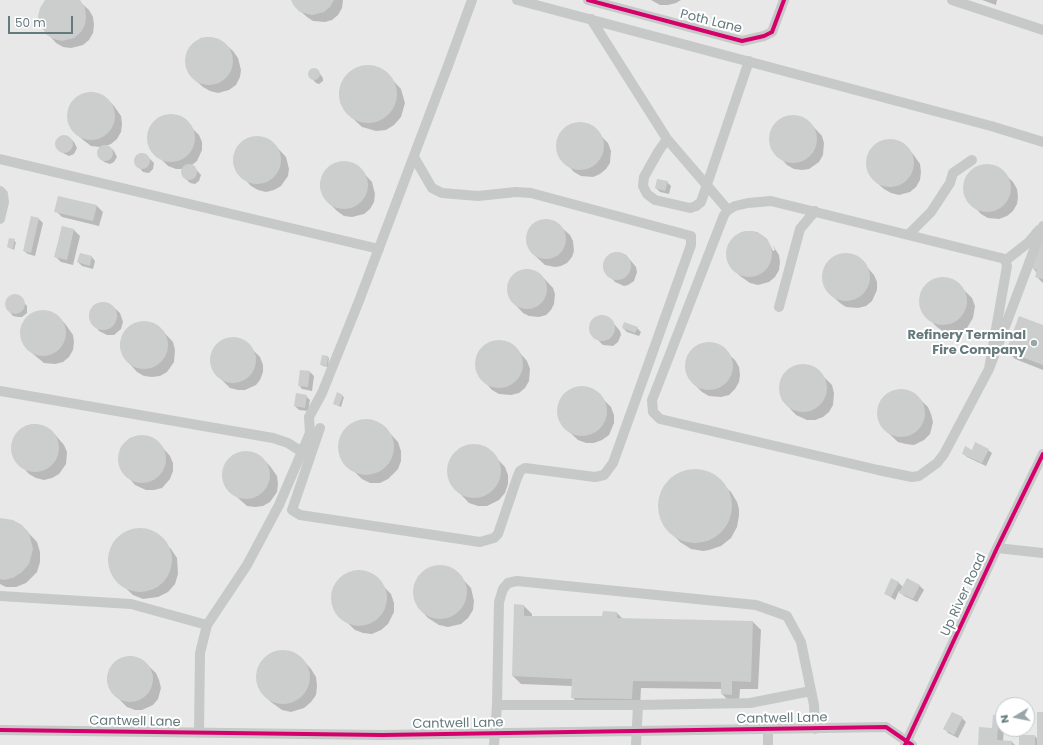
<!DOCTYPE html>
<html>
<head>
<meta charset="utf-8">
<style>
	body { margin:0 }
	#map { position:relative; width:1043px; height:745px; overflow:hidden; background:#f7f7f6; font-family:Poppins,sans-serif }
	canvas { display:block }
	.north { position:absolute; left:995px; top:697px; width:40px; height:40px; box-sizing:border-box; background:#fff; border:1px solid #c1cacb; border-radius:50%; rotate:260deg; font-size:11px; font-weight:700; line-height:16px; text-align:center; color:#657a7d }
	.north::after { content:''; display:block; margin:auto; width:14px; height:18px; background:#98a6a7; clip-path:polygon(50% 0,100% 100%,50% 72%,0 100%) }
	.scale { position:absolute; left:8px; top:16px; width:65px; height:18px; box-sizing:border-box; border:2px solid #657a7d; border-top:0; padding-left:5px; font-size:12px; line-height:14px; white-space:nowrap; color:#657a7d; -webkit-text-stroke:3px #fff; paint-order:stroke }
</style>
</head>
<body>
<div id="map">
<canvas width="1043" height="745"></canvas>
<div class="north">N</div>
<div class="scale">50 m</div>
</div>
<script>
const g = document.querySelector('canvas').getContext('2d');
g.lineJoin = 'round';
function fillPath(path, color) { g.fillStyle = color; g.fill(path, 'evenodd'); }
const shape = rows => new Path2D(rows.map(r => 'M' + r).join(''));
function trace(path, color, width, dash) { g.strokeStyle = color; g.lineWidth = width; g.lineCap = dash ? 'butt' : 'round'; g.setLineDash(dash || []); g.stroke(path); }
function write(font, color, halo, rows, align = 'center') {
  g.font = font + ' Poppins,sans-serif'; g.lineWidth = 4; g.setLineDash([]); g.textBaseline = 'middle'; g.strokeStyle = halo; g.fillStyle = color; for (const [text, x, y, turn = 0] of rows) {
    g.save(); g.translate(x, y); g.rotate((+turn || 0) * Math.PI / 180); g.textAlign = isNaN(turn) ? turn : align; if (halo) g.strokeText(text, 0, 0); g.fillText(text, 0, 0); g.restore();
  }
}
fillPath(shape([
	[0,0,1043,0,1043,745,0,745],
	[1003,705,1027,705,1027,729,1003,729]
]), '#e7e8e7');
fillPath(shape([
	[47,0,78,0,80,2,89,10,93,17,94,25,93,33,89,40,83,45,71,48,63,47,56,43,48,34],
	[292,0,343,0,342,8,338,15,332,20,325,22,313,21,307,17,298,9],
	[651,0,681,0,676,3,668,5,660,5],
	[982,0,997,0,996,5],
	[209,37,217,39,224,43,233,51,238,58,241,70,240,77,236,85,229,90,218,93,210,91,203,87,194,79,189,72,186,61,187,52,191,46,201,38],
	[368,66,377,67,386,73,401,89,405,103,401,117,394,125,386,130,376,131,362,127,346,112,341,104,339,94,341,84,346,76,354,69],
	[313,69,318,71,323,78,323,81,319,84,316,83,309,75,310,72],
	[91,92,99,94,106,98,114,106,121,116,122,124,121,132,117,139,111,144,106,146,110,147,114,151,117,157,114,162,110,164,104,162,100,157,98,153,100,147,91,146,82,139,73,130,69,123,68,115,69,107,73,101,83,94],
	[167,115,175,115,182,118,199,135,202,142,202,150,197,161,192,165,201,175,199,181,195,184,190,183,186,179,182,173,183,169,176,169,168,166,151,149,149,142,149,134,154,123,160,118],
	[793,116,801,117,808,121,822,136,824,143,823,155,819,162,809,169,802,170,794,169,787,165,773,150,771,143,772,131,776,124,786,117],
	[580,123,588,125,594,129,608,143,611,151,610,163,606,169,600,174,593,177,581,176,574,172,560,157,557,146,559,138,563,131,569,126],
	[65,136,70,138,74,142,77,148,74,154,69,156,63,153,59,149,57,144,58,139],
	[257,137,265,138,272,142,286,157,289,169,288,176,281,186,274,190,266,192,258,190,251,186,237,171,234,160,236,151,240,145,246,140],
	[890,140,898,142,905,146,913,154,920,164,921,172,920,180,916,187,910,192,899,195,891,193,884,189,875,181,868,171,867,163,868,155,873,148,878,143],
	[140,155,146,155,154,163,153,169,149,173,143,172,136,164,136,158],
	[344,162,352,163,359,168,372,182,375,194,374,202,370,209,364,214,352,217,344,216,337,211,329,203,322,193,320,185,322,177,326,170,332,165],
	[987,165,995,166,1004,173,1013,182,1017,189,1018,197,1017,204,1013,211,1007,216,999,219,988,218,981,214,967,199,964,188,966,179,970,173,979,166],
	[667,182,671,186,669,194,660,192,656,188],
	[97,206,103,212,99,226,62,217,56,211],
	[32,217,39,219,43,223,35,256,28,254,24,251],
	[549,220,556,222,561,227,570,235,573,241,574,251,572,257,567,263,561,266,555,267,545,265,531,252,528,246,527,236,529,229,533,224,539,221],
	[62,227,74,230,80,236,73,265,61,262,55,256],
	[749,231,757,232,767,239,773,251,775,250,772,244,779,255,780,262,779,270,775,277,769,282,758,285,750,283,740,276,732,268,728,261,727,253,728,245,735,236,742,232],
	[10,239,16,242,14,250,8,247],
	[1043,240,1043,283,1036,276,1037,273,1033,268],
	[617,252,626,255,636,267,637,272,634,281,628,285,624,286,615,282,604,270,603,266,607,257,610,254],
	[842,254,854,256,861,260,874,275,877,282,877,290,872,301,866,306,858,308,846,307,840,303,831,295,824,285,823,277,825,268,828,262,834,257],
	[92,257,95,261,93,269,82,266,78,262],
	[527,269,534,271,540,274,553,288,555,294,554,304,551,310,546,315,539,317,529,316,523,313,510,299,508,289,509,282,515,274,521,271],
	[943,278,951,280,958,284,972,298,975,306,973,318,967,328,960,332,952,333,944,332,937,327,923,313,920,301,922,293,926,286,932,281],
	[15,295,19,297,27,306,27,313,22,317,18,317,13,316,9,311,6,304,7,300,12,296],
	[103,302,110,304,120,313,123,322,121,329,114,335,107,335,99,331,93,324,89,316,91,309,94,305],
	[43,311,51,312,58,316,66,325,73,335,74,342,73,350,69,357,63,362,55,364,44,363,26,348,22,341,21,333,22,325,26,319,35,312],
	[602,316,610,319,620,331,621,335,618,342,613,346,603,345,594,336,591,328,593,321],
	[144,322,152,323,159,327,173,342,175,350,174,362,167,372,160,376,152,377,144,376,137,372,129,363,122,353,120,345,122,337,129,327,136,323],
	[1043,326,1043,370,1015,359,1007,351],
	[623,328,637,328,641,332,639,336,627,332],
	[237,338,244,341,260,357,263,365,263,372,260,380,256,385,245,390,238,390,230,388,216,374,211,364,211,356,214,349,219,343,225,339],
	[499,341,506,342,514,346,527,361,530,369,529,381,525,388,519,393,511,395,499,394,492,390,484,381,477,372,476,364,477,356,484,346,491,342],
	[709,343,717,345,726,352,735,360,739,367,740,375,739,382,735,389,729,395,721,397,709,396,702,392,694,384,687,374,686,366,687,358,691,351,701,344],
	[327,356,329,358,328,367,323,366,321,364],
	[799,365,811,367,818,371,832,385,834,393,833,405,829,412,823,417,815,420,807,420,796,415,782,400,780,392,781,380,785,373,791,368],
	[301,371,310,372,314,376,312,391,302,389,299,385],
	[578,387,586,387,594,390,611,407,614,415,614,423,609,435,602,440,594,443,586,443,578,440,563,426,558,415,559,402,563,395,570,390],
	[897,390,905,390,913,393,928,407,931,414,933,422,930,434,924,440,914,445,906,444,898,442,883,428,879,421,878,413,879,405,887,395],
	[338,394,344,397,341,407,334,404],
	[306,396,310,400,308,411,299,410,295,406],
	[362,421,371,421,384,427,398,442,401,451,401,461,398,469,388,479,380,483,370,483,362,479,343,461,340,452,340,443,346,430,353,424],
	[35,424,43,426,51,430,64,445,67,452,66,464,59,474,52,478,44,480,36,478,29,474,15,459,12,452,14,439,20,430,28,425],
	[138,436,146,436,157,441,170,456,173,463,173,471,170,479,162,488,154,490,146,490,135,485,122,470,119,463,119,455,121,447,130,438],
	[469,445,478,445,487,448,505,467,508,475,508,484,505,493,499,500,487,506,478,506,469,503,451,484,448,476,448,467,454,454,460,448],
	[988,450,992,453,986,466,967,457,963,453],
	[247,452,254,453,261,457,270,466,277,476,278,484,277,492,270,502,263,506,255,507,247,506,229,490,224,483,223,475,225,467,232,457,239,453],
	[688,471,701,471,712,475,731,492,737,502,739,509,739,515,737,527,731,538,721,546,709,550,703,551,691,549,680,542,663,524,659,512,659,500,663,488,671,478,677,475],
	[0,519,22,526,37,542,40,552,40,562,37,572,26,583,16,587,6,587,0,584],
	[134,529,145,529,155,533,171,549,177,558,178,574,175,584,168,592,158,597,143,599,133,595,116,579,111,570,109,560,113,544,120,536],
	[435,567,449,568,457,573,471,588,474,601,473,610,468,618,461,624,448,627,439,625,428,618,420,609,415,601,414,592,415,583,420,575,427,570],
	[355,572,364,572,372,575,391,594,394,603,394,612,388,624,381,630,372,634,363,633,355,630,336,612,333,603,333,594,339,581,346,575],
	[907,580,920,586,924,590,917,602,904,596,899,591,895,600,885,593,898,582,903,587],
	[524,606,532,614,532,617,603,617,617,613,623,619,753,622,761,630,758,689,740,689,739,702,730,702,722,694,722,689,641,688,640,707,580,705,572,697,572,686,521,684,513,676],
	[283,651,292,652,303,660,311,669,316,677,317,686,316,695,311,702,304,708,291,712,282,710,271,702,263,694,258,686,257,677,258,668,266,657,274,652],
	[130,656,141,659,156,673,159,680,161,688,158,699,153,705,142,710,135,710,127,707,113,693,109,687,107,679,110,668,115,662,122,658],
	[1043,713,1043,745,1020,745,1035,736,1038,740],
	[999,716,1003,720,1003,729,1004,729,1003,741,1012,742,1015,745,979,745,993,729],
	[962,718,966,722,958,738,948,733,945,729]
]), '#0003');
fillPath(shape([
	[45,0,80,0,85,8,86,17,85,25,81,32,74,38,62,41,54,39,47,35,42,28,38,16,40,8],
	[291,0,334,0,330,7,324,12,312,15,300,12,294,6],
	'185 61a24 24 0 1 1 48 0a24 24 0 1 1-48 0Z',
	'339 94a29 29 0 1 1 58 0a29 29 0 1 1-58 0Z',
	'308 74a6 6 0 1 1 12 0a6 6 0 1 1-12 0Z',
	'67 116a24 24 0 1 1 48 0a24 24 0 1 1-48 0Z',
	'147 138a24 24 0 1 1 48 0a24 24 0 1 1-48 0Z',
	'769 139a24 24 0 1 1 48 0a24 24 0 1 1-48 0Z',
	'556 146a24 24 0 1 1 48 0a24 24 0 1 1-48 0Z',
	'55 144a9 9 0 1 1 18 0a9 9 0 1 1-18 0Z',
	'233 160a24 24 0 1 1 48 0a24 24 0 1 1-48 0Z',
	'866 163a24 24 0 1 1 48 0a24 24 0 1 1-48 0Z',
	'97 153a8 8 0 1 1 16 0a8 8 0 1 1-16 0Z',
	'134 161a8 8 0 1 1 16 0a8 8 0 1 1-16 0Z',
	'320 185a24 24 0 1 1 48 0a24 24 0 1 1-48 0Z',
	'181 172a8 8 0 1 1 16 0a8 8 0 1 1-16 0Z',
	'963 188a24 24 0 1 1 48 0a24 24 0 1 1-48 0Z',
	[657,179,668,181,665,191,655,188],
	[58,196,97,205,93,221,54,212],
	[31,216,39,218,31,253,23,251],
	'526 239a20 20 0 1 1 40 0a20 20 0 1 1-40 0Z',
	[62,226,74,229,67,260,54,257],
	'726 254a23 23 0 1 1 46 0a23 23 0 1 1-46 0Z',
	[9,238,15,239,13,249,7,247],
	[1043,238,1043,279,1035,277,1037,270,1032,268],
	'603 266a14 14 0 1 1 28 0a14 14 0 1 1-28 0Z',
	[80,253,92,256,90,266,77,262],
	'822 277a24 24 0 1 1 48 0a24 24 0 1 1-48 0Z',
	'507 289a20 20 0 1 1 40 0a20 20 0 1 1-40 0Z',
	'919 301a24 24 0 1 1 48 0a24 24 0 1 1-48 0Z',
	'5 304a10 10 0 1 1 20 0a10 10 0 1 1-20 0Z',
	'89 316a14 14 0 1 1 28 0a14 14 0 1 1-28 0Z',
	'20 333a23 23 0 1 1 46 0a23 23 0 1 1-46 0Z',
	'589 328a13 13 0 1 1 26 0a13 13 0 1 1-26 0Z',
	[1019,316,1043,325,1043,365,1006,351],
	'120 345a24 24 0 1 1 48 0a24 24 0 1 1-48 0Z',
	[624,322,638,327,635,333,622,328],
	'210 360a23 23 0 1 1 46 0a23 23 0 1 1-46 0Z',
	'475 364a24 24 0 1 1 48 0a24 24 0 1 1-48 0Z',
	'685 366a24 24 0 1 1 48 0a24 24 0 1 1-48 0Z',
	[322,355,328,356,327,366,320,365],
	'779 388a24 24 0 1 1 48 0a24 24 0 1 1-48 0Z',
	[300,370,310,371,308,387,298,386],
	'557 411a25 25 0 1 1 50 0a25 25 0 1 1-50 0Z',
	'877 413a24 24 0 1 1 48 0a24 24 0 1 1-48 0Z',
	[337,392,343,395,339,406,333,404],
	[296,393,307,395,305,408,294,406],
	'338 447a28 28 0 1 1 56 0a28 28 0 1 1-56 0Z',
	'11 448a24 24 0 1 1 48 0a24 24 0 1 1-48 0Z',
	'118 459a24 24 0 1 1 48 0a24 24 0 1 1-48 0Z',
	[975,442,989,449,982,463,962,454,965,446,972,450],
	'447 471a27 27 0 1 1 54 0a27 27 0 1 1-54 0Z',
	'222 475a24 24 0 1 1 48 0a24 24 0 1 1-48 0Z',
	'658 506a37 37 0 1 1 74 0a37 37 0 1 1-74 0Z',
	[0,518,13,520,22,525,29,533,33,549,29,564,22,572,13,578,3,580,0,579],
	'108 560a32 32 0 1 1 64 0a32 32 0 1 1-64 0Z',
	'413 592a27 27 0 1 1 54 0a27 27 0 1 1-54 0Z',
	'331 598a28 28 0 1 1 56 0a28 28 0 1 1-56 0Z',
	[891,578,899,582,891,597,884,594],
	[907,578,920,585,913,599,899,593],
	[514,604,524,605,524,616,602,616,603,611,617,612,617,618,753,621,751,682,732,681,732,695,721,694,721,682,633,681,632,699,571,698,572,679,512,676],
	'256 677a27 27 0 1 1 54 0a27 27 0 1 1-54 0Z',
	'107 679a23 23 0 1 1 46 0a23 23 0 1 1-46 0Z',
	[952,712,963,717,954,735,943,729],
	[1037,712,1043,712,1043,745,1037,745],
	[993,715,999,715,997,740,1012,741,1012,745,978,745,979,727,992,728],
	[1019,735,1035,735,1035,745,1019,745]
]), '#cccece');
trace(shape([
	[517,0,991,126,1043,142],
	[588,0,742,41,764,36,772,32,784,0],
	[952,0,1043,30],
	[591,19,667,139,658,152,644,177,643,186,647,194,655,200,690,208,696,206,701,202,749,61],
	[667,139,728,210],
	[0,159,379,249],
	[0,191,3,194,4,202,0,219],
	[908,235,931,212,950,183,953,173,972,160],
	[1005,261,1029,242,1039,230],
	[779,307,800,229,815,211],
	[989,369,1007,266,1005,259,771,201,748,203,735,206,728,210,724,215,656,390,652,400,653,412,660,419,878,470,912,477,919,476,937,463,944,454,989,369,1043,226],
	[0,391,273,438,288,443,302,452],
	[320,428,292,510,300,515,480,542,494,538,498,534,517,478,520,471,525,468,595,477,604,475,613,463,691,245,691,236,531,193,516,192,478,196,442,193,432,188,414,157],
	[997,548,1043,553],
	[0,596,131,604,207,625],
	[497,705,499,602,503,589,508,583,517,581,756,605,787,616,801,642,814,705,815,729],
	[638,705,750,703,811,691],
	[0,730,382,735,886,727,912,745],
	[199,733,200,653,207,625,247,565,279,505,310,433,309,417,322,393,359,301,449,63,472,0],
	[494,745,497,705,638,705,636,745],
	[768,745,768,729],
	[905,745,997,548,1043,454]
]), '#c7c9c9', 10);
trace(shape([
	[588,0,742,41,764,36,772,32,784,0],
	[0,730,382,735,886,727,912,745],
	[905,745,997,548,1043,454]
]), '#d6006c', 4);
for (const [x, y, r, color] of [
	[1034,343,4,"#98a6a7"]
]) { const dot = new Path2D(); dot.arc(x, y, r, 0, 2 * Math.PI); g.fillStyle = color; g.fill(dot); trace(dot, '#fff', 1.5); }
write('13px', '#657a7d', '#fff', [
	["Poth Lane",711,22,14],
	["Up River Road",964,595,-65],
	["Cantwell Lane",782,719,-1],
	["Cantwell Lane",135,722,1],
	["Cantwell Lane",458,724,-1]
]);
write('bold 13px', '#657a7d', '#fff', [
	["Refinery Terminal",1026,336],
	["Fire Company",1026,351]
], 'right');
</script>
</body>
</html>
